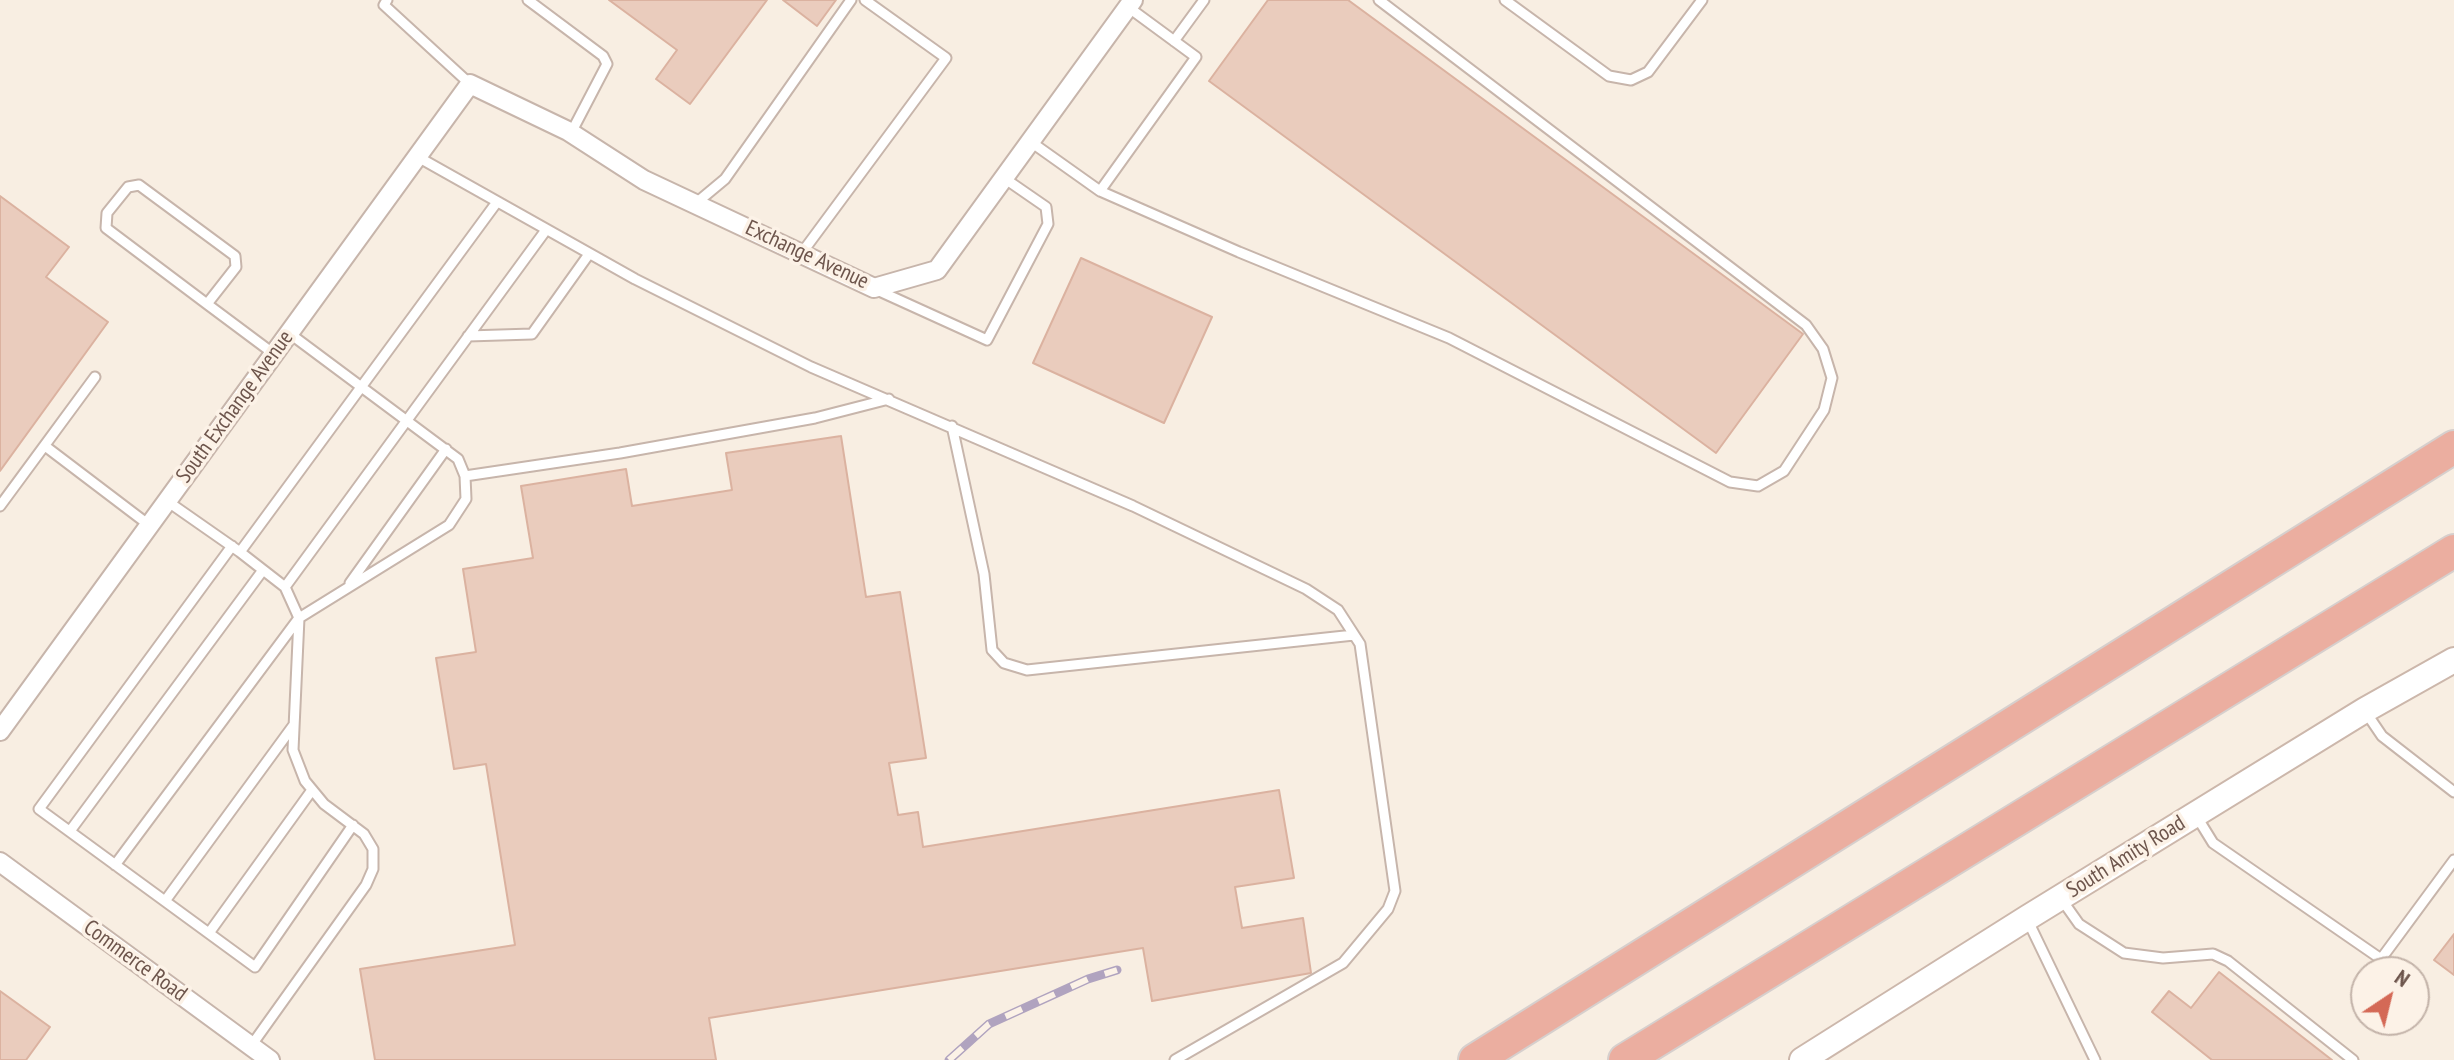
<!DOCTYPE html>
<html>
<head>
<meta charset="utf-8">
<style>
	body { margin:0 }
	#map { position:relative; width:2454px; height:1060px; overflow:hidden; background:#f8eee2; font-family:"PT Sans Narrow",sans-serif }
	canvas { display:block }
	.north { position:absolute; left:2350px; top:956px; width:80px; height:80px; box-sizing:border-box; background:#fcf2e7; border:2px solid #c3b3a9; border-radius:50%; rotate:35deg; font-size:22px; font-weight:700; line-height:32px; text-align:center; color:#6d554c }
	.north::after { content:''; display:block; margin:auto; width:28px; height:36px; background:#d46956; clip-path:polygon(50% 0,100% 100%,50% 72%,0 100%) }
</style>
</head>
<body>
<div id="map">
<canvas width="2454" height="1060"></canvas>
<div class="north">N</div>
</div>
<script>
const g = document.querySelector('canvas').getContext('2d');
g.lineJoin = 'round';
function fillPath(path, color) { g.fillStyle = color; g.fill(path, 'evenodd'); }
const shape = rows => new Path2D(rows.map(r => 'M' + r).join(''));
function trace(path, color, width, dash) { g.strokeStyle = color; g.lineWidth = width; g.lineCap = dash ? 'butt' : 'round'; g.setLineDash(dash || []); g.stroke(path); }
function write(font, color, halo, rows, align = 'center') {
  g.font = font + ' "PT Sans Narrow",sans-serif'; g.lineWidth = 7; g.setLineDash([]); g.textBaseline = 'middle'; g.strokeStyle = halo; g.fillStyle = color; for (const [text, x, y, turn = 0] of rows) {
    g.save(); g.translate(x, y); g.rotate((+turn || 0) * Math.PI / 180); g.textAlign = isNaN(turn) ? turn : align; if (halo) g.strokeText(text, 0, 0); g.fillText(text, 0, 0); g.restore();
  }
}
const building = shape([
	[609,0,767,0,690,104,656,79,677,50,609,0],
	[783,0,836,0,817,26,783,0],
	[1268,0,1348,0,1803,334,1716,453,1209,81,1268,0],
	[0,196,69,247,46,277,108,322,0,471,0,196],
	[1081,258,1212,317,1164,423,1033,363,1081,258],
	[841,436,866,597,900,592,926,758,889,763,898,815,918,812,923,847,1279,790,1294,878,1235,887,1242,928,1303,918,1311,973,1152,1001,1143,948,709,1018,716,1060,375,1060,360,969,515,945,486,764,454,769,436,658,476,652,463,569,533,558,521,486,626,469,632,506,732,490,726,453,841,436],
	[2454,934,2454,975,2434,960,2454,934],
	[2219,972,2332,1060,2212,1060,2152,1012,2169,991,2191,1008,2219,972],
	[0,991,50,1027,26,1060,0,1060,0,991]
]);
fillPath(building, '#eaccbd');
trace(building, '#dbb2a0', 2);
const lane = shape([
	[387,0,384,5,470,84],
	[528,0,603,56,607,64,571,133],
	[1505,0,1609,76,1631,80,1648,72,1702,0],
	[1174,41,1204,0],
	[1031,142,1100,191,1239,252,1449,338,1730,482,1758,486,1784,471,1824,410,1832,378,1823,349,1806,325,1379,0],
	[418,157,635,279,811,367,1133,506,1306,589,1338,610,1360,644,1395,891,1388,909,1343,963,1175,1060],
	[1100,191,1196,57,1128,7],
	[695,204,725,179,851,0],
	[801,254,946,58,865,0],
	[877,290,987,340,1048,224,1046,207,1004,178],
	[207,304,236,267,235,256,139,185,128,187,107,213,106,228,207,304,274,354],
	[468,336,532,334,589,254],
	[952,426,984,574,992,650,1004,663,1027,670,1354,635],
	[45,446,149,525],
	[465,476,620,453,815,418,889,399],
	[167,501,240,552,497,202],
	[0,506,95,377],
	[232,546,39,809,255,967,353,825],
	[240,552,285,587,299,618,293,750,305,781,324,804,364,834,373,849,373,869,366,885,251,1046],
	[350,583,446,449],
	[285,587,546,230],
	[2365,711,2382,736,2454,792],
	[2197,817,2213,843,2381,959,2454,860],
	[70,831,263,570],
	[115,865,299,618,449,525,466,499,465,476,458,459,289,333],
	[2062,900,2079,924,2124,953,2163,958,2213,954,2228,961,2353,1060],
	[165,901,293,726],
	[2028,921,2095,1060],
	[209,933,312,790]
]);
const street = shape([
	[0,731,470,84,568,131,644,180,874,288,937,270,1133,0],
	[0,862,270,1060]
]);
const secondary = shape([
	[1802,1060,2027,918,2365,710,2454,660]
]);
const highway = shape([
	[1475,1060,2454,447],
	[1625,1060,2454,551]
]);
trace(lane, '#c7b5ab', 13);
trace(street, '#c7b5ab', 22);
trace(secondary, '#ccb7ab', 28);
trace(highway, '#d6cfcd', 36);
trace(lane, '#fff', 9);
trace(street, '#fff', 18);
trace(secondary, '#fff', 24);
trace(highway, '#ebaea0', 32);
const rail = shape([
	[949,1060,989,1024,1088,979,1117,970]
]);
trace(rail, '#b0a3bf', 9);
trace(rail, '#fcf2e7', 6, [18]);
write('22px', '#6d554c', '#fcf2e7', [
	["Exchange Avenue",807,255,25],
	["South Exchange Avenue",235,407,-54],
	["South Amity Road",2126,857,-32],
	["Commerce Road",135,961,36]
]);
</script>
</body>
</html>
